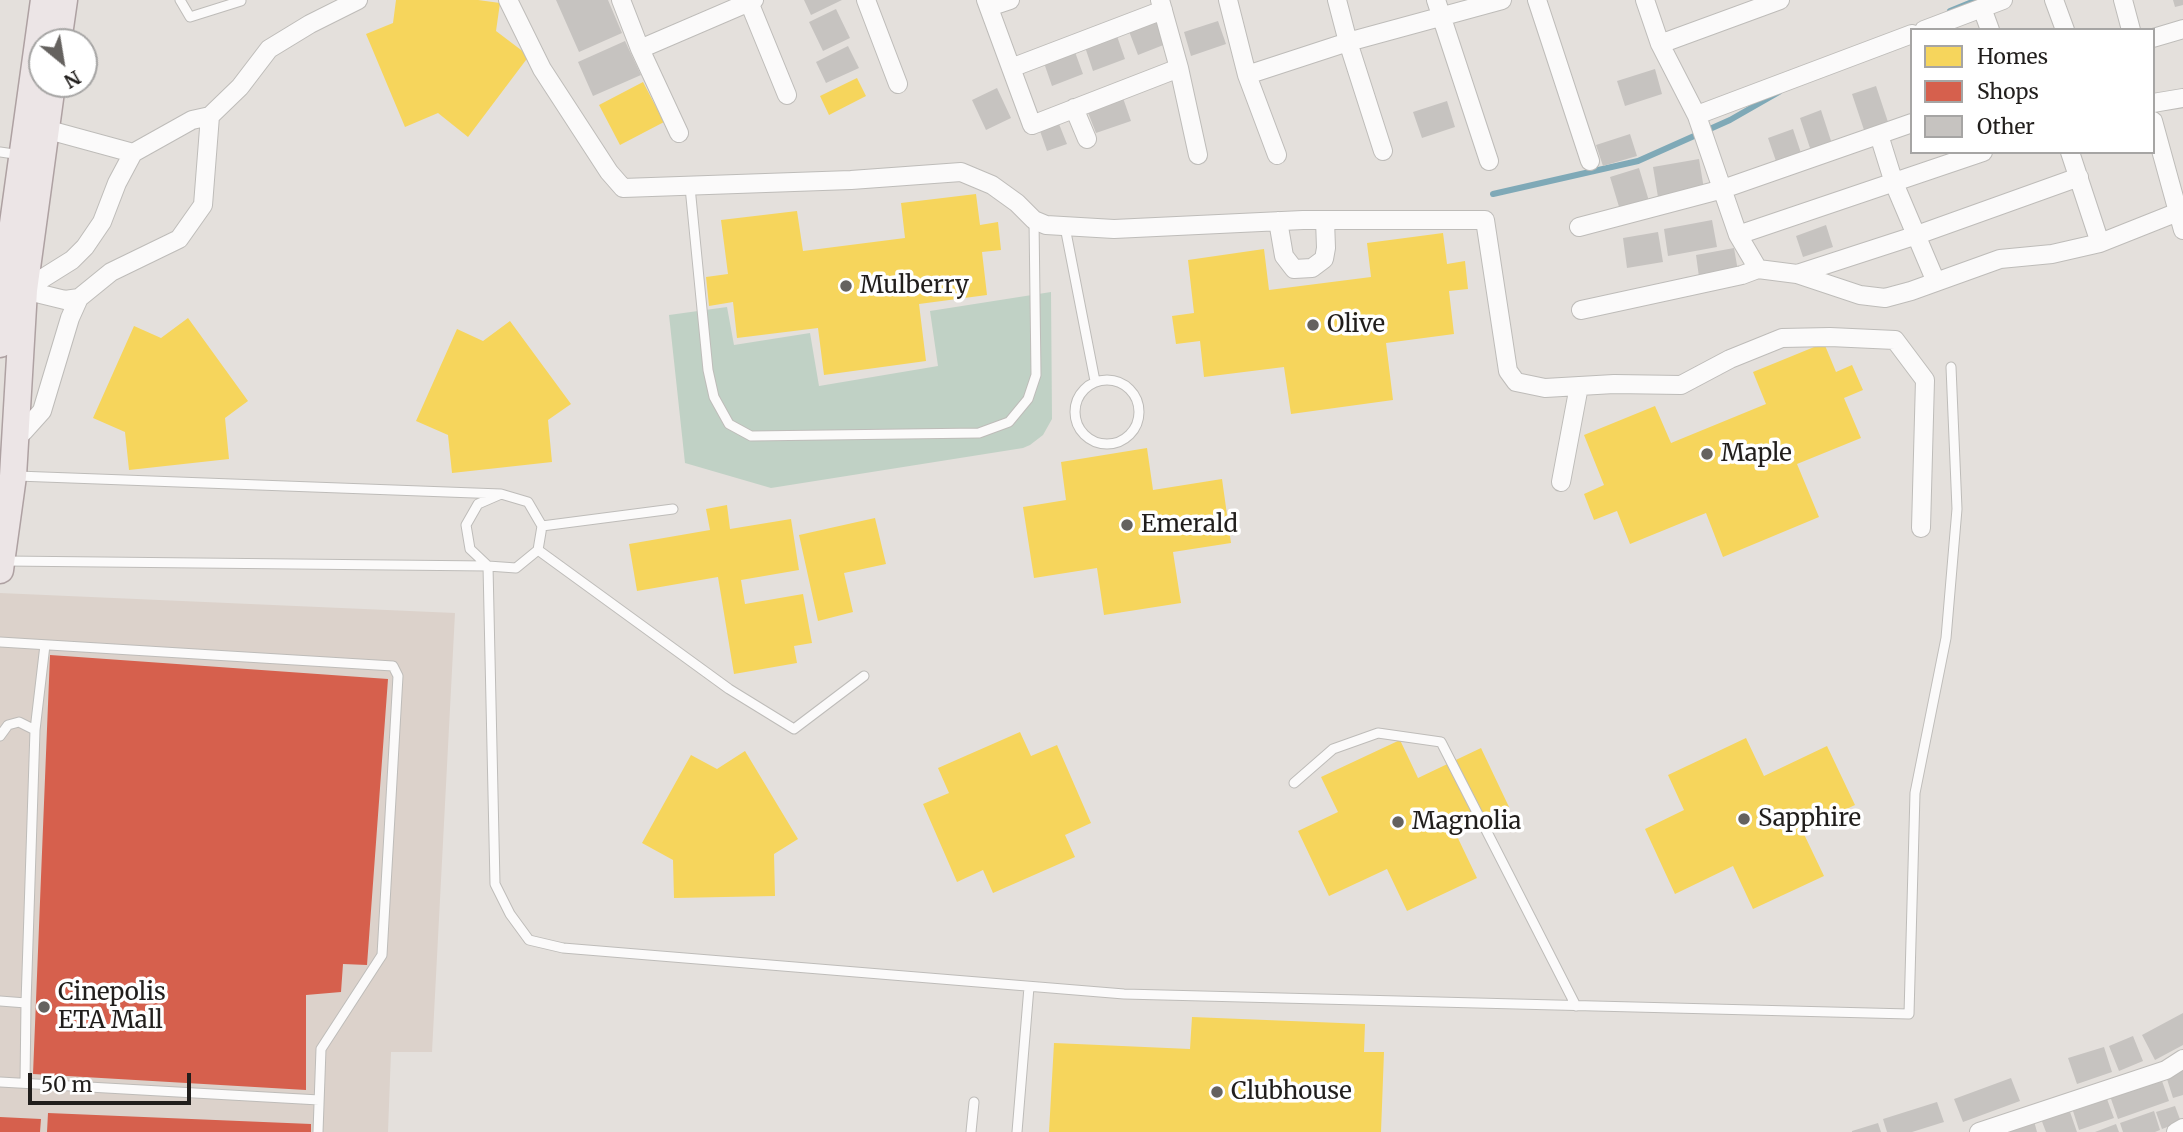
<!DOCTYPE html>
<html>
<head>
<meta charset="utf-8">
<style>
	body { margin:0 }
	#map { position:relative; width:2183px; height:1132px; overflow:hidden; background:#e4e0dc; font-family:Merriweather,serif }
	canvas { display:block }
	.legend { position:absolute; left:1910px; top:28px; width:245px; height:126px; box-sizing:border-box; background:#fff; border:2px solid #a6a5a4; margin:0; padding:9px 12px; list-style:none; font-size:21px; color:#211e1c }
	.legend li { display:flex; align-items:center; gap:14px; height:35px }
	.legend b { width:35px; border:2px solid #a6a5a4 }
	.north { position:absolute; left:28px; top:28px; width:70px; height:70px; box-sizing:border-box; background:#fff; border:2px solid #a6a5a4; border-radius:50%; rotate:150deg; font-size:19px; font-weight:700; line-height:28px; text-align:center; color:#211e1c }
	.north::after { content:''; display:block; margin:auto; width:24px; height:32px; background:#65625f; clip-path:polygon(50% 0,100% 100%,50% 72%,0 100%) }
	.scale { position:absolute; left:28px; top:1073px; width:163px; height:32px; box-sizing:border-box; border:4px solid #211e1c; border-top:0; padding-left:9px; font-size:21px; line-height:24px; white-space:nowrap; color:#211e1c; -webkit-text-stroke:5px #fff; paint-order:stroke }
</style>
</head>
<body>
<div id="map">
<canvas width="2183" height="1132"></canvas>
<ul class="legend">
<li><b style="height:19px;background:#f6d55c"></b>Homes</li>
<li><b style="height:19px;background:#d6604d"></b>Shops</li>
<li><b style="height:19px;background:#c6c3c0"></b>Other</li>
</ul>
<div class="north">N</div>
<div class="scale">50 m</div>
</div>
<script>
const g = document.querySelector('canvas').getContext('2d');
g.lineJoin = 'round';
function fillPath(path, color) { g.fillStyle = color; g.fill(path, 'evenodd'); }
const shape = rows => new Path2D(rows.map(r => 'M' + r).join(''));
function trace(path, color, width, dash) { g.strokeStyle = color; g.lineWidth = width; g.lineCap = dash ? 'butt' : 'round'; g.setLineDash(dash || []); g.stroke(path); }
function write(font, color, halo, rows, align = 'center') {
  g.font = font + ' Merriweather,serif'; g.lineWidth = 7; g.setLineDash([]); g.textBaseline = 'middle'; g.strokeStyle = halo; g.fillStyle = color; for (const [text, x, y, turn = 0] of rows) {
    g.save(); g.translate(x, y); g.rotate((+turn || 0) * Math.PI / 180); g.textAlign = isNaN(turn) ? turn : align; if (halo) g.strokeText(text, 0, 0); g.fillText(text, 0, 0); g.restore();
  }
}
fillPath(shape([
	[0,593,455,613,432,1052,391,1052,388,1132,0,1132]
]), '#dcd2cb');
fillPath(shape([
	[1051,292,1052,419,1043,435,1030,445,1023,448,771,488,685,463,669,315,727,307,734,345,810,333,819,386,938,366,930,311]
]), '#c0d1c5');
fillPath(shape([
	[396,0,478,0,500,3,496,31,529,56,468,137,438,113,405,127,366,34,393,23],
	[857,78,866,96,829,115,820,96],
	[643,82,664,122,620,145,599,105],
	[976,194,980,225,998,222,1001,250,982,252,987,295,919,304,926,361,824,375,818,328,737,338,733,302,709,306,706,277,728,274,721,220,797,211,803,251,905,238,901,203],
	[1443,233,1447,264,1465,261,1468,289,1449,291,1454,334,1386,343,1393,400,1291,414,1284,367,1204,377,1200,341,1176,344,1172,316,1194,313,1188,260,1264,249,1269,290,1371,277,1367,243],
	[188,318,248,401,225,418,229,459,129,470,125,432,93,418,134,326,161,338],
	[510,321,571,404,548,420,552,462,452,473,448,435,416,421,457,329,483,341],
	[1824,343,1836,372,1852,365,1863,390,1844,398,1861,438,1797,464,1819,517,1723,557,1706,513,1630,544,1617,511,1594,520,1584,494,1604,485,1584,435,1655,406,1671,443,1766,404,1753,372],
	[1147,448,1153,490,1222,479,1231,543,1173,552,1181,603,1104,615,1097,568,1034,578,1023,507,1066,500,1061,462],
	[727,505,730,529,791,519,799,570,741,580,745,604,803,594,812,643,794,646,797,663,734,674,718,577,637,591,629,544,710,530,706,509],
	[875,518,886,564,844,573,853,612,818,621,799,535],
	[1020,732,1031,756,1057,745,1091,823,1065,835,1075,857,993,893,983,870,957,882,923,804,949,793,938,768],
	[1746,738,1764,776,1827,746,1855,805,1802,830,1824,876,1753,909,1733,866,1675,894,1645,829,1684,810,1668,775],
	[1400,740,1418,778,1481,748,1509,807,1455,832,1477,878,1407,911,1387,869,1329,896,1298,831,1338,812,1321,777],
	[745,751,798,839,774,854,775,896,674,898,673,860,642,843,691,755,717,769],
	[1192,1017,1365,1024,1364,1052,1384,1052,1381,1132,1049,1132,1054,1043,1190,1049]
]), '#f6d55c');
fillPath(shape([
	[50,655,388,679,367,965,343,964,341,992,306,995,306,1090,33,1074],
	[48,1113,311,1124,311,1132,47,1132],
	[0,1117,41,1119,40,1132,0,1132]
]), '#d6604d');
trace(shape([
	[1950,11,1977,0],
	[1493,194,1638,161,1730,120,1779,92]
]), '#7fa9b7', 6);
fillPath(shape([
	[556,0,608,0,622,33,579,52],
	[804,0,842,0,811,15],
	[2173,0,2183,0,2183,5,2175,7],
	[836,9,850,38,823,51,809,22],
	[1156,16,1166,44,1138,55,1127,26],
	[1218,21,1226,44,1191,56,1184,32],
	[1117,36,1125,59,1093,71,1085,47],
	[625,41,641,75,593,96,578,62],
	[848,46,859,68,826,83,816,62],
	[1075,52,1083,74,1052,86,1044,63],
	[1655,69,1662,94,1625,106,1617,81],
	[1876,86,1889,125,1865,133,1852,94],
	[997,88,1011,118,986,130,972,100],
	[1123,98,1131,121,1096,133,1087,110],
	[1447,101,1455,127,1422,138,1413,112],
	[1821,110,1833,147,1812,154,1800,118],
	[1059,124,1067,144,1047,151,1040,131],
	[1793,129,1802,156,1777,164,1768,138],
	[1630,134,1637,156,1603,166,1596,145],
	[1699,159,1704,189,1658,197,1653,167],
	[1639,168,1649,201,1620,210,1610,177],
	[1712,220,1717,247,1668,256,1664,229],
	[1826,225,1833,247,1803,257,1796,236],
	[1658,232,1663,262,1627,268,1623,238],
	[1734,248,1738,271,1699,277,1696,255],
	[2183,1013,2183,1045,2155,1060,2142,1035],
	[2133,1036,2143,1061,2119,1071,2109,1046],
	[2104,1047,2112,1072,2077,1084,2068,1058],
	[2183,1070,2183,1095,2173,1098,2166,1076],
	[2011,1078,2020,1101,1963,1122,1954,1099],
	[2161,1078,2169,1101,2118,1119,2110,1096],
	[2107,1099,2114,1118,2079,1130,2073,1111],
	[1937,1102,1944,1122,1912,1132,1887,1132,1883,1119],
	[2175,1106,2181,1122,2162,1129,2156,1112],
	[2069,1109,2077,1132,2046,1132,2041,1119],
	[2154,1111,2160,1130,2155,1132,2123,1132,2120,1123],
	[2034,1121,2037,1132,2002,1132],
	[1878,1123,1881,1132,1852,1132,1852,1131],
	[2116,1124,2119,1132,2095,1132]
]), '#c6c3c0');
const service = shape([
	[180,0,190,17,241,1],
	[0,152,21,155],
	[690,187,708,370,714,397,729,424,751,436,979,433,1009,422,1028,399,1036,375,1034,220],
	[1065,227,1095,381],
	'1075 412a32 32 0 1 1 64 0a32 32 0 1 1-64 0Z',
	[17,476,501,494,528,502,542,526,538,550,516,568,488,566,470,549,466,525,478,504,501,494],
	[542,526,673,509],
	[538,550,729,689,794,729,864,676],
	[5,561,488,566,495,884,510,914,529,940,563,948,1124,994,1909,1014,1915,793,1946,638,1957,509,1951,367],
	[0,642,393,666,398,676,382,955,321,1049,318,1132],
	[0,736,8,725,19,722,35,730],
	[1294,783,1333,749,1378,733,1441,742,1576,1006],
	[0,1001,26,1003],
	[0,1082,319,1100],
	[25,1083,26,1003,35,730,45,645],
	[971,1132,974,1102],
	[1017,1132,1029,987]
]);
const minor = shape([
	[508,0,542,69,609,172,623,188,851,180,961,172,992,185,1017,203,1034,220,1046,225,1114,229,1303,220,1485,220,1508,371,1516,382,1545,388,1614,384,1681,385,1730,359,1782,338,1830,337,1895,340,1925,380,1921,528],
	[621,0,640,49,679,133],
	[866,0,898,84],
	[986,0,1032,125,1179,68],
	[1160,0,1179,68,1198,155],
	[1228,0,1247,75,1277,155],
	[1337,0,1348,42,1383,151],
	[1436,0,1489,161],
	[1537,0,1590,161],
	[1645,0,1660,44,1697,116,1738,235,1983,152],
	[2054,0,2065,30],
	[2123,0,2131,30],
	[749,2,787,95],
	[989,7,1010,0],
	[1982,8,1990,30],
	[1924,30,2003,0],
	[2153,38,2183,29],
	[1660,44,1780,0],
	[640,49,754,0],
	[1011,68,1163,10],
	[1247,75,1348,42,1502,0],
	[2153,103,2183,98],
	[1074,108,1087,139],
	[1697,115,1912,34],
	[2153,121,2183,230],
	[45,129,133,153],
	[1879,135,1894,183,1936,282],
	[2070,152,2100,243],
	[1278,221,1284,256,1294,269,1312,268,1324,259,1326,248,1325,220],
	[1579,227,1723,189,1912,123],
	[1738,235,1758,269,1797,274,1860,295,1885,298,1911,291,2000,259,2052,254,2100,243,2178,212],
	[1797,274,1917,235,2079,177],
	[24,290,72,260,85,247,102,222,117,183,133,153,192,120,210,116,240,87,269,49,310,24,358,0],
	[24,290,65,300,79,298,111,272,179,239,203,205,210,116],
	[1581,310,1742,275,1758,269],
	[15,439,24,431,42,411,70,318,79,298],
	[1561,482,1579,386],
	[1979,1132,2166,1070,2183,1059],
	[2176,1132,2183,1128]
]);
const primary = shape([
	[58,42,64,0],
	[0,344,6,274,44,0],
	[0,570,13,476,24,290,52,84]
]);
trace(service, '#bebcb9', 11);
trace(minor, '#bebcb9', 20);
trace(primary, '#aea1a2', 29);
trace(service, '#fbfafa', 9);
trace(minor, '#fbfafa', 18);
trace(primary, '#ece5e6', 26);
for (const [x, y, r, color] of [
	[846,286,7,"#65625f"],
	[1313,325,7,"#65625f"],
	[1707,454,7,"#65625f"],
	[1127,525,7,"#65625f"],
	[1744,819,7,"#65625f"],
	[1398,822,7,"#65625f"],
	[44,1007,7,"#65625f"],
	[1217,1092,7,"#65625f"]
]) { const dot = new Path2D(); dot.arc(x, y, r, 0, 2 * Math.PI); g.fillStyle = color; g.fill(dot); trace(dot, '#fff', 2.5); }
write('24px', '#211e1c', '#fff', [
	["Mulberry",860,286],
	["Olive",1327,325],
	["Maple",1721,454],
	["Emerald",1141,525],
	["Sapphire",1758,819],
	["Magnolia",1412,822],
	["Cinepolis",58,993],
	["ETA Mall",58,1021],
	["Clubhouse",1231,1092]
], 'left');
</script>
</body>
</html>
